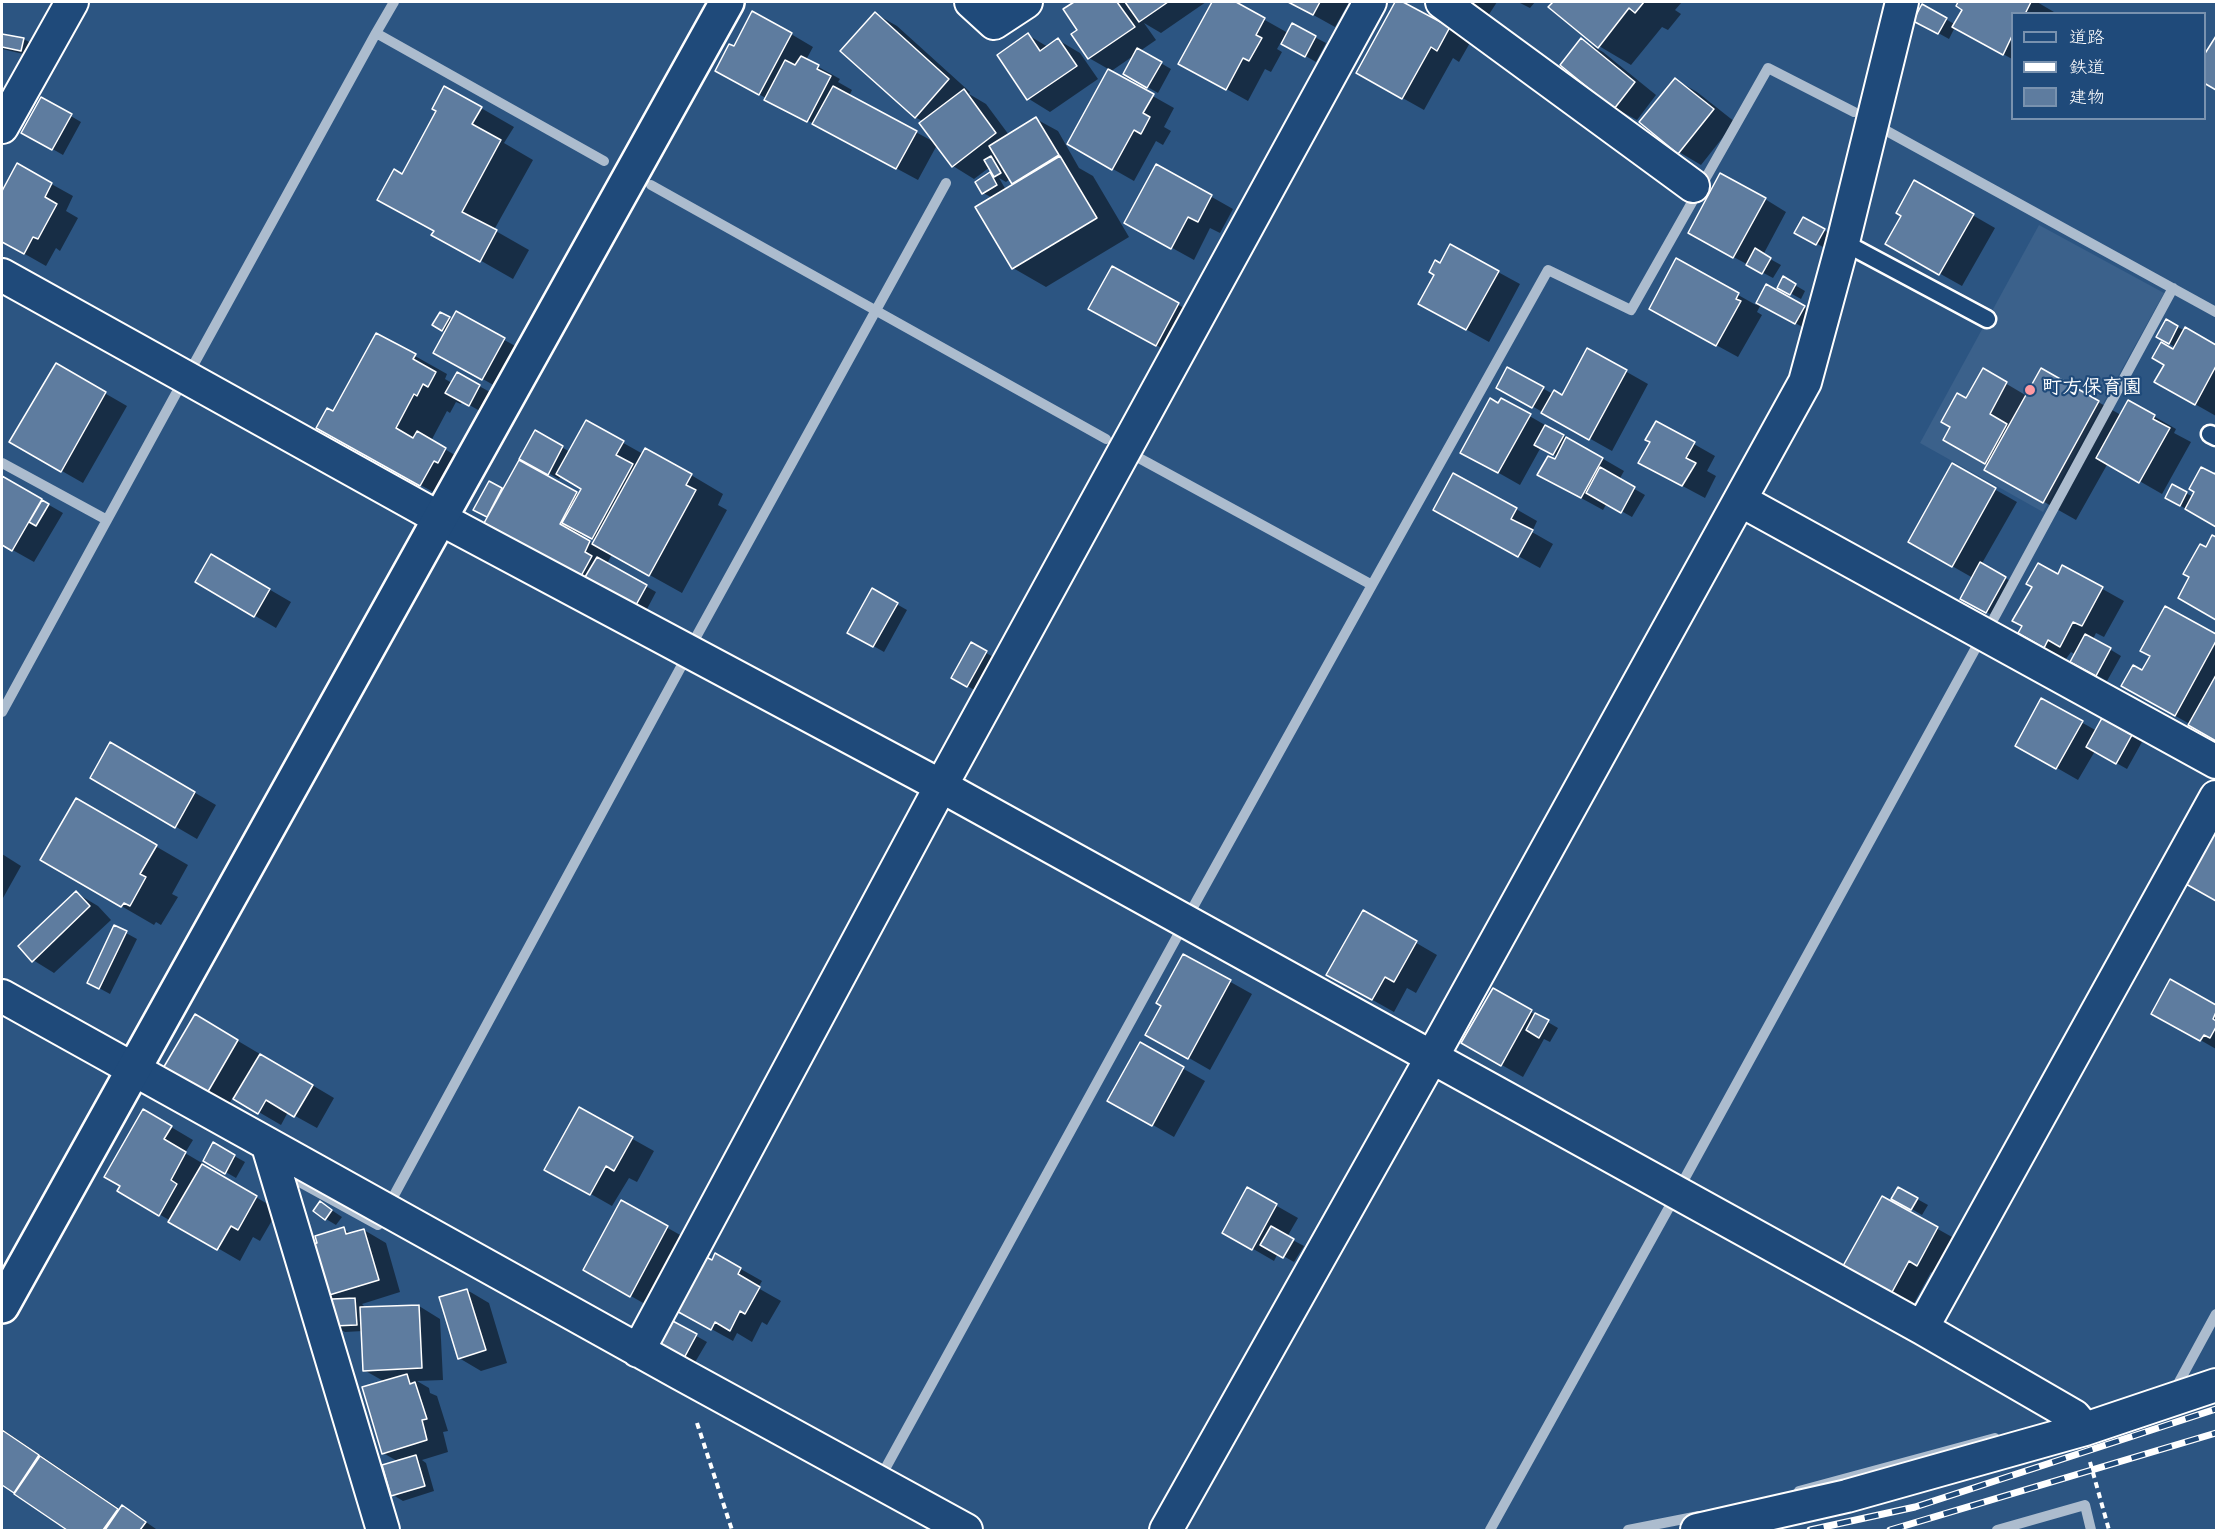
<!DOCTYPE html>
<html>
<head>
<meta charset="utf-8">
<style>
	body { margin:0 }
	#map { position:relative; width:2218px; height:1532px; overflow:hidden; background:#2c5582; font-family:Kalam,"Klee One",sans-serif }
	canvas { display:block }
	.frame { position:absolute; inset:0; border:3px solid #fff; pointer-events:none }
	.legend { position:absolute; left:2011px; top:12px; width:195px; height:108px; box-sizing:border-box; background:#1f4a7a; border:2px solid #7992af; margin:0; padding:8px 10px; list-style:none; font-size:18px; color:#fff }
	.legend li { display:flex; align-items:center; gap:12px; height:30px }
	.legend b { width:30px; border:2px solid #7992af }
</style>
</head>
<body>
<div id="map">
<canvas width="2218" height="1532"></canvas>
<div class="frame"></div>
<ul class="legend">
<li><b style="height:8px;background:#1f4a7a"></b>道路</li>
<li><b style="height:8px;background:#fff"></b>鉄道</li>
<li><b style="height:16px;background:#5e7c9f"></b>建物</li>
</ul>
</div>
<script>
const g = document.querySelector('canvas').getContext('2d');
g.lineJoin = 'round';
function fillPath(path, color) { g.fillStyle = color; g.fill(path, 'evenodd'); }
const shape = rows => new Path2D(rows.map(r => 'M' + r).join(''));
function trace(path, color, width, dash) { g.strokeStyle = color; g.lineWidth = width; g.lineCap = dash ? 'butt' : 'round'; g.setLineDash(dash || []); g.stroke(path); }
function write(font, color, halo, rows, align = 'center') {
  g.font = font + ' Kalam,"Klee One",sans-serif'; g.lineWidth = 4.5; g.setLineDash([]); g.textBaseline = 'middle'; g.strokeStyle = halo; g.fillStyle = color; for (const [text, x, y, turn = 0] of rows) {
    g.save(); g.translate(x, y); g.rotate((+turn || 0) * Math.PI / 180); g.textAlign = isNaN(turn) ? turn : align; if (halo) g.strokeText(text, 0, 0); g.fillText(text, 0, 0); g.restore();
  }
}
fillPath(shape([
	[2039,225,2164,293,2043,512,1920,443]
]), '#3b618b');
fillPath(shape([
	[1077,2,1206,2,1161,33,1144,23,1156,40,1140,51,1171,69,1158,93,1125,74,1136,54,1110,72,1174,108,1164,127,1171,131,1163,145,1156,141,1134,181,1069,144,1110,70,1089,58,1073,34,1079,30,1065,10],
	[1214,2,1233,2,1288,33,1292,25,1326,43,1316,62,1281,42,1277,49,1282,52,1271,72,1265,69,1248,101,1180,63],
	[1290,2,1349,2,1335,27],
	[1397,2,1471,41,1459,62,1453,58,1424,110,1358,73],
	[1464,2,1497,2,1488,16],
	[1518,2,1535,2,1530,8],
	[1555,2,1682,2,1675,10,1681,14,1668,30,1662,27,1631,65,1599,46,1550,7],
	[1960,2,2037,2,2054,12,2053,14,2012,14,2012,59,1955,27,1949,39,1915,20,1923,6,1956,25,1964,9,1958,6],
	[876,14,897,26,970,92,969,94,986,104,1009,135,1036,119,1058,131,1079,168,1093,176,1129,237,1046,287,1013,268,977,208,993,198,983,193,990,174,996,178,990,167,974,179,953,166,937,145,918,180,738,83,734,48,791,34,813,47,806,60,840,79,838,82,852,90,849,96,936,143,924,122,915,117],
	[999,178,1006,182,1011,178,1016,184,1006,190],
	[2,35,24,39,34,45,32,56,2,49],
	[1028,35,1048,47,1058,40,1080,53,1098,79,1050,112,1029,99,999,56],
	[2216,38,2216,88,2204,81,2204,58],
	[1582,40,1603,52,1656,95,1637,120,1615,108],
	[1676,80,1697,92,1735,122,1701,165,1679,152],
	[42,99,81,122,63,155,23,132],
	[481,108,514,127,504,143,533,160,494,230,529,250,513,279,434,234,436,231,402,176],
	[17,165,73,196,66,211,78,218,60,251,56,248,46,266,2,241,2,192],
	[1157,166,1233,209,1220,233,1210,228,1194,260,1147,234],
	[1915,182,1995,228,1962,286,1887,244,1903,215],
	[1765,199,1786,212,1763,255,1781,265,1773,278,1711,245],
	[1804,219,1834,236,1827,249,1796,233],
	[1676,260,1756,305,1766,286,1814,313,1806,329,1761,304,1757,312,1762,315,1738,357,1672,321],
	[1441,265,1498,272,1520,284,1489,342,1442,316],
	[1113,268,1200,317,1178,357,1112,321],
	[1783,278,1805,291,1801,299,1779,287],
	[456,313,526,352,504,391,435,352,446,332,434,325,441,314,452,320],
	[2166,321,2216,347,2216,416,2156,382,2175,347,2158,337],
	[1588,350,1648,384,1612,451,1498,387,1508,369,1553,394,1563,397],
	[415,356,447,374,445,379,452,383,457,374,490,392,480,411,462,401,461,404,456,402,450,413,447,411,431,441,477,468,453,503,350,446,334,414],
	[56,365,127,406,83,483,11,442],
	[1983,370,2027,396,2042,370,2121,415,2129,402,2176,429,2174,433,2191,442,2162,494,2108,463,2076,520,1986,469,1989,465,1945,439],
	[1502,400,1624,471,1619,480,1645,495,1632,517,1607,503,1603,510,1561,487,1556,461,1558,457,1541,447,1520,485,1483,464],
	[586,422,643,454,691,475,723,494,718,505,727,510,682,593,612,554,607,564,656,592,647,609,508,535,489,517,475,509,489,483,504,491,519,462,579,495,583,488,561,476,559,479,521,458,536,432,570,452],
	[583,533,596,540,593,544,581,537],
	[1657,423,1715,456,1707,471,1716,476,1705,498,1662,475,1652,442],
	[1952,465,2017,502,1981,565,2016,584,1997,618,1962,598,1973,578,1910,542],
	[2216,474,2216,526,2167,498,2173,486,2193,497],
	[2,478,63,513,34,562,2,544],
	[1516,509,1537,521,1532,532,1553,544,1540,568,1456,522],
	[2213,537,2216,539,2216,619,2180,598],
	[212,556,291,602,276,628,197,582],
	[2063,567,2124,601,2104,637,2096,633,2093,639,2121,656,2107,681,2072,661,2076,655,2071,652,2066,659,2020,633],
	[872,590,907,610,884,652,849,632],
	[2165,608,2216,636,2216,739,2123,686,2143,672,2152,656],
	[972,644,996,659,978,692,953,678],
	[2042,700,2097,731,2102,720,2142,742,2127,769,2095,751,2078,780,2017,745],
	[111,744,216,805,197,839,92,778],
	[76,800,188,865,172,894,178,897,161,925,156,922,154,925,42,860],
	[2216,832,2216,900,2188,884],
	[2,854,21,866,3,898,2,897],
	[76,893,98,906,111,920,54,973,33,960],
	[1363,912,1437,955,1416,993,1407,988,1394,1012,1328,975],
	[115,927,137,939,110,994,99,988],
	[1184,956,1252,994,1210,1070,1147,1034,1163,1006],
	[2171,981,2216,1007,2216,1049,2153,1013],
	[1493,990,1558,1028,1550,1042,1544,1039,1523,1077,1463,1043],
	[196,1016,334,1098,317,1128,288,1112,281,1125,233,1097,228,1106,164,1069],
	[1140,1044,1205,1081,1174,1137,1109,1100],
	[579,1109,654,1151,637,1182,629,1178,612,1206,568,1181],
	[144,1111,193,1140,185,1153,207,1166,206,1168,278,1210,260,1241,253,1237,240,1261,119,1191],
	[213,1144,245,1162,236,1178,205,1160],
	[1247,1189,1298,1218,1287,1237,1304,1246,1294,1262,1278,1253,1274,1261,1224,1232],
	[1899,1189,1928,1205,1922,1215,1893,1198],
	[1883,1198,1959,1241,1939,1277,1931,1272,1913,1305,1845,1266],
	[622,1202,689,1240,652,1308,585,1270],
	[321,1203,342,1217,336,1225,326,1219],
	[343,1229,352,1234,364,1230,386,1243,400,1292,362,1304,366,1308,419,1306,440,1319,443,1380,417,1381,429,1388,430,1393,437,1396,448,1431,443,1432,448,1452,422,1460,426,1463,434,1491,403,1501,393,1495,399,1462,383,1453,385,1382,364,1370,363,1331,345,1332,334,1326,333,1299,327,1295],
	[716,1255,762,1281,758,1288,781,1301,767,1325,762,1322,752,1342,737,1333,733,1341,697,1321],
	[467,1290,489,1303,507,1363,481,1371,459,1358],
	[670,1321,707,1342,694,1364,657,1344],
	[2,1429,121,1510,133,1513,156,1529,154,1530,70,1530,2,1483]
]), '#0007');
trace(shape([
	[376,33,394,2],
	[1885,130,2216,312],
	[651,185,1106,439],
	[195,362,376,33,604,161],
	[1139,458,1372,585,1548,270,1631,310,1768,68,1854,112],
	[2,463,107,520],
	[1994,618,2173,288],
	[696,637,946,183],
	[2,712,178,390],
	[1192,909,1372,585],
	[287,1175,378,1225],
	[1686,1176,1978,644],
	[392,1199,682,665],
	[2179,1382,2216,1314],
	[885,1469,1178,935],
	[1799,1491,1995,1438],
	[1490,1530,1671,1204],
	[1628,1530,1699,1516],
	[1997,1530,2085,1505,2091,1530]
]), '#acbcce', 10);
const building = shape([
	[1074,2,1117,2,1135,27,1088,59,1071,34,1077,30,1063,9,1074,2],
	[1125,2,1168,2,1139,22,1125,2],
	[1212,2,1236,2,1265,18,1256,35,1262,38,1249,61,1243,58,1226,90,1178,64,1212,2],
	[1288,2,1320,2,1313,15,1288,2],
	[1395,2,1403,2,1450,27,1437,51,1431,47,1402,99,1356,73,1395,2],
	[1553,2,1644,2,1635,13,1629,8,1598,48,1548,7,1553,2],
	[1958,2,2031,2,2025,14,2012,14,2012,36,2003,55,1952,27,1962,10,1956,6,1958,2],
	[1922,4,1947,18,1938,34,1913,21,1922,4],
	[752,11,792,33,759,95,715,71,729,44,734,46,752,11],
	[875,12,949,79,915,118,840,51,875,12],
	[1292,23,1316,36,1305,57,1281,44,1292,23],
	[1028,33,1040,51,1058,38,1077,66,1027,100,997,55,1028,33],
	[2,34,24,38,21,51,2,47,2,34],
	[2216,36,2216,90,2204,83,2204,55,2216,36],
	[1581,38,1635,82,1614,109,1560,65,1581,38],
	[1137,48,1162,62,1147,88,1123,74,1137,48],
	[801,56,819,65,817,69,831,76,807,122,764,100,785,60,795,65,801,56],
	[1108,69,1154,94,1143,113,1150,117,1141,134,1134,130,1112,170,1067,144,1108,69],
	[1675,78,1714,109,1678,154,1639,122,1675,78],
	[444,86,482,107,472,124,501,140,462,212,497,230,480,262,431,235,434,231,377,200,394,169,402,174,436,111,432,109,444,86],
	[833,86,917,131,896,169,812,124,833,86],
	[964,89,996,133,952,167,919,123,964,89],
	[41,97,72,114,52,150,21,133,41,97],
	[1036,117,1059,155,1012,184,989,146,1036,117],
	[991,156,1001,173,994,177,984,160,991,156],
	[1060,156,1097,218,1012,269,975,207,1060,156],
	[17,163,52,183,45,197,57,204,38,239,33,237,24,254,2,242,2,191,17,163],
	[1156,164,1212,195,1198,222,1188,217,1171,249,1124,223,1156,164],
	[990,172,997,185,982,194,975,182,990,172],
	[1720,173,1766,198,1733,258,1688,233,1720,173],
	[1914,180,1974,214,1939,275,1885,244,1901,216,1896,213,1914,180],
	[1803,217,1825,229,1816,245,1794,233,1803,217],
	[1450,244,1499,271,1466,330,1418,304,1434,275,1429,272,1435,260,1440,263,1450,244],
	[1755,248,1771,258,1762,274,1746,265,1755,248],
	[1676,258,1739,293,1736,299,1741,301,1716,346,1649,309,1676,258],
	[1112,266,1179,303,1156,346,1088,309,1112,266],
	[1783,276,1796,284,1790,295,1777,288,1783,276],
	[1766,284,1805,306,1795,324,1756,303,1766,284],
	[456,311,505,338,482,380,433,353,456,311],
	[440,312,450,317,442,331,432,325,440,312],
	[2166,319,2178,326,2169,344,2156,337,2166,319],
	[2185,327,2216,345,2216,366,2195,405,2154,382,2164,365,2152,358,2161,342,2173,349,2185,327],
	[376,333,416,354,413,359,436,372,428,387,423,384,417,396,414,394,396,428,413,438,417,431,446,448,438,463,434,461,420,486,316,428,327,408,333,411,376,333],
	[1587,348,1627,370,1589,440,1541,413,1554,390,1562,395,1587,348],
	[56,363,106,392,61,472,9,442,56,363],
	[1507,367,1544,387,1532,408,1496,388,1507,367],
	[1983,368,2007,382,1990,414,2007,424,1985,464,1943,440,1950,427,1941,422,1957,393,1966,398,1983,368],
	[2041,368,2099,401,2043,503,1984,470,2041,368],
	[457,372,480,385,469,406,445,393,457,372],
	[1490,398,1498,403,1501,398,1531,414,1498,473,1460,453,1490,398],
	[2128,400,2155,415,2153,419,2170,428,2139,483,2096,458,2128,400],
	[586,420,624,441,616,455,633,464,592,539,562,523,581,489,556,474,586,420],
	[1656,421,1695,442,1686,458,1696,463,1682,486,1638,463,1650,442,1645,440,1656,421],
	[1545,425,1564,435,1553,455,1534,445,1545,425],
	[535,430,563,446,548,475,519,459,535,430],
	[1566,437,1603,458,1581,498,1537,475,1548,456,1555,459,1566,437],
	[645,448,692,474,686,485,696,490,649,576,592,544,645,448],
	[519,460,577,492,560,524,590,541,585,552,592,556,581,576,484,523,519,460],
	[1952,463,1996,488,1952,567,1908,542,1952,463],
	[1600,467,1635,487,1621,513,1586,493,1600,467],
	[2201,467,2215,474,2216,471,2216,527,2185,509,2194,492,2189,489,2201,467],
	[1453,473,1517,508,1511,519,1533,530,1518,557,1433,510,1453,473],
	[2,476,42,499,12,551,2,545,2,476],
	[489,481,502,488,487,517,473,510,489,481],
	[2172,484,2187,492,2180,506,2165,498,2172,484],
	[42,500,49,504,36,526,29,522,42,500],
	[2212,535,2216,537,2216,620,2178,598,2189,577,2183,574,2200,544,2206,547,2212,535],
	[211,554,270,589,254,617,195,582,211,554],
	[597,557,647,585,636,605,585,577,597,557],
	[1980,562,2006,577,1986,613,1960,599,1980,562],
	[2038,563,2058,574,2062,565,2103,587,2082,626,2073,622,2060,647,2048,640,2044,648,2018,633,2022,626,2012,621,2032,587,2026,584,2038,563],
	[872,588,898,603,873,647,847,633,872,588],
	[2165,606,2216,634,2216,641,2175,716,2121,686,2133,665,2142,670,2150,656,2140,651,2165,606],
	[2085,634,2111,648,2096,676,2070,662,2085,634],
	[971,642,987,651,967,687,951,678,971,642],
	[2216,675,2216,741,2188,725,2216,675],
	[2041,698,2083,721,2056,769,2015,746,2041,698],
	[2102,718,2132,735,2116,764,2086,747,2102,718],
	[110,742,195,792,175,828,90,778,110,742],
	[76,798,157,845,140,874,146,877,130,906,124,903,121,907,40,860,76,798],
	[2216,829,2216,901,2186,884,2216,829],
	[76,891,90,906,32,962,18,946,76,891],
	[1363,910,1417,941,1394,982,1385,977,1372,1000,1326,975,1363,910],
	[114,925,127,931,99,989,87,983,114,925],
	[1183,954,1231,980,1188,1059,1145,1035,1161,1006,1156,1003,1183,954],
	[2170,979,2216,1005,2216,1012,2213,1019,2216,1021,2216,1027,2210,1038,2204,1035,2200,1041,2151,1014,2170,979],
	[1493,988,1532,1010,1501,1066,1461,1043,1493,988],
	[1535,1013,1549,1020,1539,1038,1526,1030,1535,1013],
	[195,1014,238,1040,206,1095,162,1070,195,1014],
	[1140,1042,1184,1067,1152,1126,1107,1101,1140,1042],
	[260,1054,313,1085,294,1117,266,1100,258,1114,233,1099,260,1054],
	[579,1107,633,1137,614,1171,606,1166,590,1195,544,1170,579,1107],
	[143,1109,172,1126,164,1139,186,1152,171,1180,177,1184,159,1216,117,1191,120,1186,104,1177,143,1109],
	[213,1142,235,1155,225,1174,203,1161,213,1142],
	[202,1164,257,1196,238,1230,231,1226,217,1250,168,1222,202,1164],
	[1247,1187,1277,1204,1252,1250,1222,1233,1247,1187],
	[1898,1187,1918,1198,1911,1210,1891,1199,1898,1187],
	[1882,1196,1938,1227,1917,1266,1909,1261,1891,1294,1843,1266,1882,1196],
	[621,1200,668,1226,630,1297,583,1270,621,1200],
	[320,1201,332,1210,325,1220,313,1211,320,1201],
	[1271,1226,1294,1239,1283,1258,1260,1245,1271,1226],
	[344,1227,346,1234,364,1229,379,1280,326,1296,310,1245,317,1243,315,1236,344,1227],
	[715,1253,741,1268,738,1274,760,1287,745,1314,740,1311,730,1331,715,1322,711,1330,673,1309,702,1255,712,1260,715,1253],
	[467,1289,486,1350,458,1359,439,1297,467,1289],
	[355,1298,357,1325,333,1326,332,1299,355,1298],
	[419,1305,422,1368,363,1371,360,1307,419,1305],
	[669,1319,697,1334,683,1360,655,1345,669,1319],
	[407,1374,410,1384,415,1382,427,1419,422,1420,427,1440,382,1454,362,1387,407,1374],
	[2,1430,39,1455,14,1493,2,1485,2,1430],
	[416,1455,425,1486,391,1496,382,1465,416,1455],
	[40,1456,118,1509,103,1530,67,1530,14,1494,40,1456],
	[122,1505,146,1522,140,1530,105,1530,122,1505]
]);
fillPath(building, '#5e7c9f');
trace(building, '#fff', 1.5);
const service = shape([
	[1843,242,1987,319],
	[2210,434,2216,437]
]);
const minor = shape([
	[971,2,994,23,1026,2],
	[1442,2,1693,186],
	[2,127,72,2],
	[2,275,439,518,941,786,1922,1328,2074,1416,2085,1429],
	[1740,500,2216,762],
	[2,996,681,1374,966,1530],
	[268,1146,383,1530],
	[1922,1328,2216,797],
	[638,1351,941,786,1370,2],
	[1166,1530,1432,1057,1805,382,1843,242,1902,2],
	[1697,1530,1847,1496,2085,1429,2216,1385]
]);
const tertiary = shape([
	[2,1306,727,2]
]);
trace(service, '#fff', 21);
trace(minor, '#fff', 36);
trace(tertiary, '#fff', 38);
trace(shape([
	[697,1423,732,1530],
	[2090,1462,2109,1530]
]), '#fff', 4, [6, 4.5]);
trace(service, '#1f4a7a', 16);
trace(minor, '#1f4a7a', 32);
trace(tertiary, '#1f4a7a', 33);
const rail = shape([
	[1810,1530,1915,1507,2216,1409],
	[1890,1530,2216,1433]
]);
trace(rail, '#fff', 7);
trace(rail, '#1f4a7a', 4.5, [14]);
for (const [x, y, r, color] of [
	[2030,390,6,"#ff9aa2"]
]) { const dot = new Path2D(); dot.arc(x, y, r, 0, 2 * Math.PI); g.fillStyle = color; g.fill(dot); trace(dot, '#1f4a7a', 2); }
write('bold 20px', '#fff', '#1f4a7a', [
	["町方保育園",2042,390]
], 'left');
</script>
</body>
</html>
